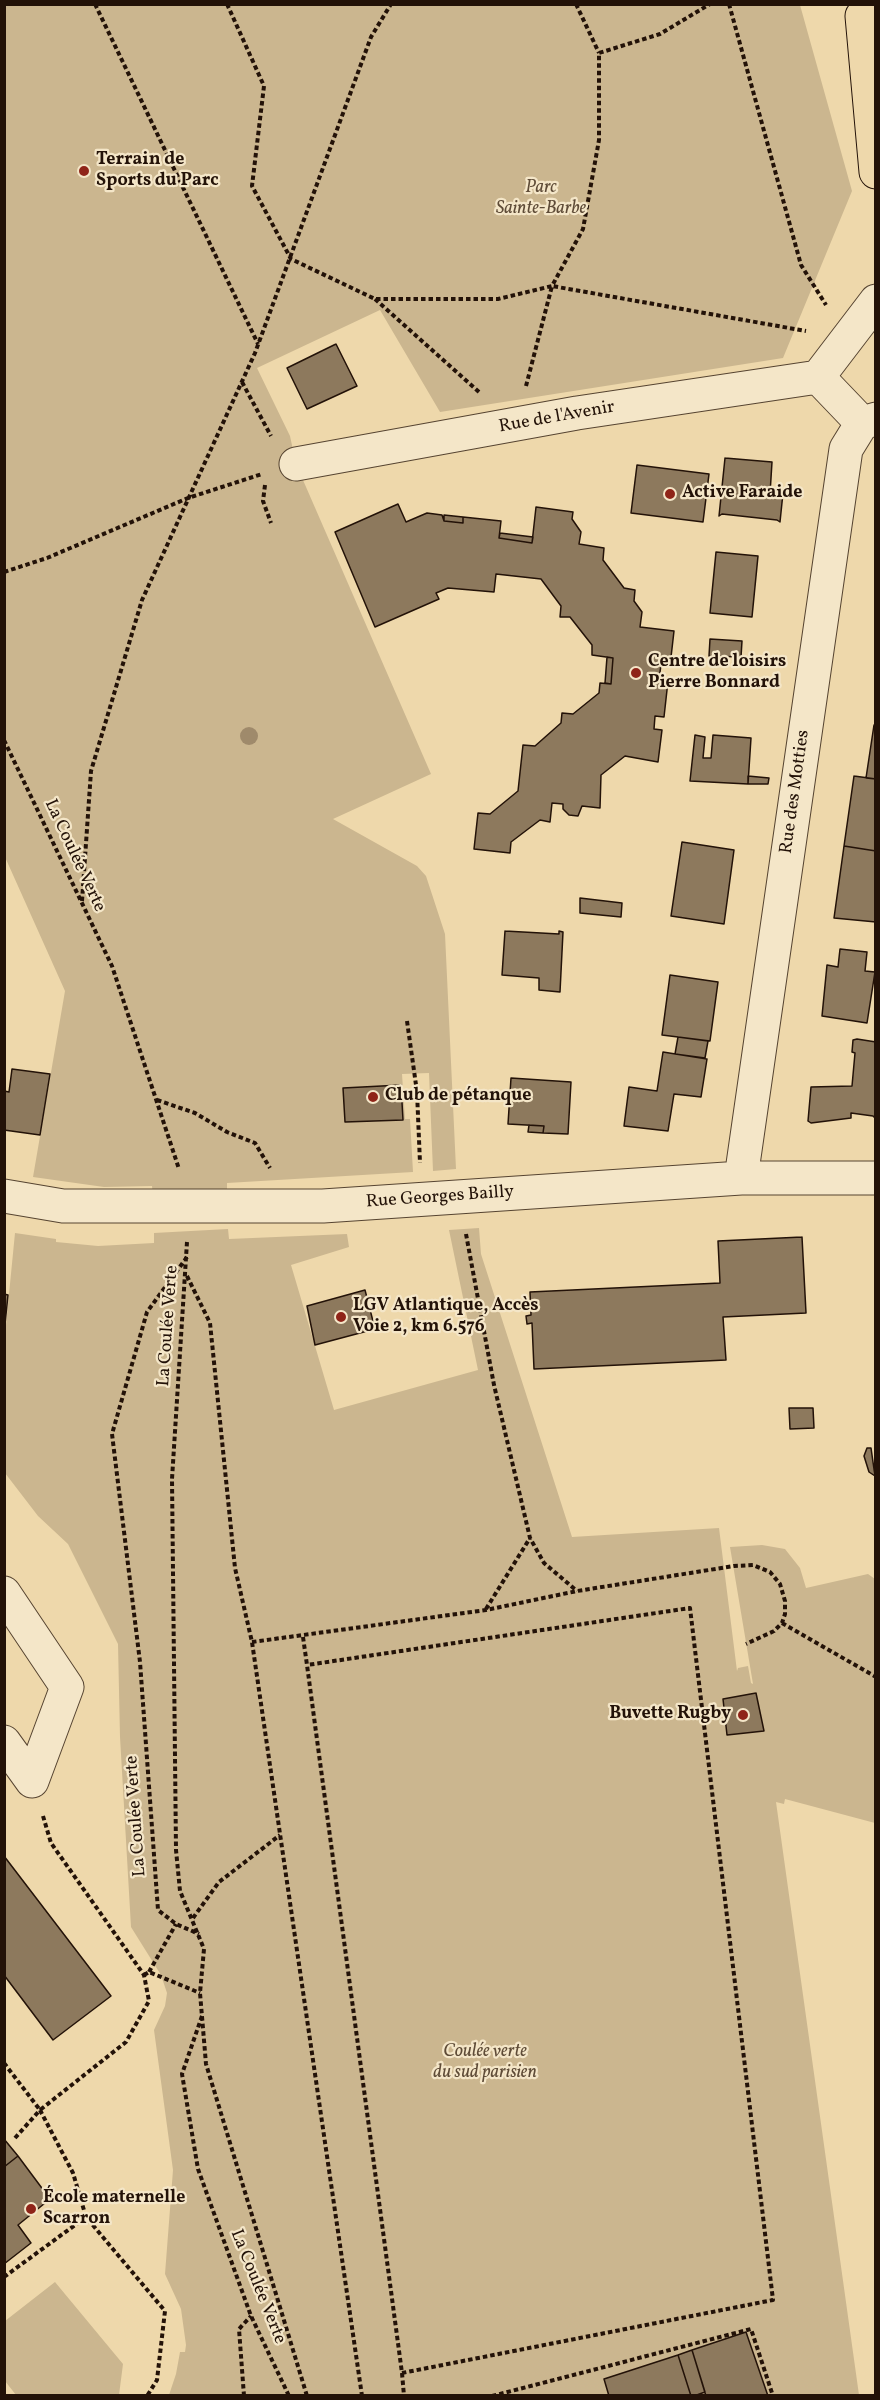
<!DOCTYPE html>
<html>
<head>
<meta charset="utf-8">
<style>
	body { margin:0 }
	#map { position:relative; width:880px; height:2400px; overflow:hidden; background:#eed8ab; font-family:Vollkorn,serif }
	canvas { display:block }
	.frame { position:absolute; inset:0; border:6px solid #231208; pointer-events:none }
</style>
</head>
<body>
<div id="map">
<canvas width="880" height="2400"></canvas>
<div class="frame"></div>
</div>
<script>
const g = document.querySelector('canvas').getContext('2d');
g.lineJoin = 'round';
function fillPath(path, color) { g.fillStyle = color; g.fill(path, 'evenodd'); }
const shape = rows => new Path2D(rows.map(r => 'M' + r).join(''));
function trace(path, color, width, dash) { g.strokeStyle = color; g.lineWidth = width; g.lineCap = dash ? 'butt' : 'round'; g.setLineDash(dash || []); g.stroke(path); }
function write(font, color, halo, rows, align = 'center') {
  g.font = font + ' Vollkorn,serif'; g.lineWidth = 4.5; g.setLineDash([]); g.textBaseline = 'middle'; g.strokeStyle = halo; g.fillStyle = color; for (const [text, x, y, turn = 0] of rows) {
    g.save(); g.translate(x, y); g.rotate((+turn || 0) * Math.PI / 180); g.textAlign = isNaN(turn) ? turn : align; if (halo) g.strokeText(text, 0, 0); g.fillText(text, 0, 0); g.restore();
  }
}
fillPath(shape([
	[4,5,800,5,852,191,783,358,440,412,380,310,257,368,290,436,296,464,431,774,333,819,417,866,426,876,445,934,456,1169,433,1171,429,1073,402,1074,405,1119,410,1119,413,1172,227,1183,227,1193,153,1197,152,1186,104,1187,33,1177,65,991,5,857],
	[479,1228,481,1254,572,1537,719,1528,737,1671,738,1668,748,1666,751,1683,753,1684,730,1547,762,1545,785,1549,800,1568,806,1588,868,1574,875,1579,875,1823,785,1799,784,1804,776,1802,859,2395,169,2395,176,2374,180,2352,185,2352,186,2345,181,2309,165,2274,173,2170,154,2030,165,2006,167,1993,161,1975,131,1927,120,1737,118,1644,68,1544,38,1516,5,1473,4,1345,15,1233,56,1239,56,1242,98,1246,154,1243,154,1233,228,1229,229,1239,347,1234,349,1247,291,1265,334,1410,478,1370,449,1230],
	[55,2282,123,2364,119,2395,16,2395,5,2381,5,2321]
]), '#cbb68f');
const building = shape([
	[336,344,357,386,307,409,287,368,336,344],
	[725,458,772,462,770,494,780,495,783,493,780,522,777,520,722,514,719,516,725,458],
	[637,465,709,474,703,522,631,513,637,465],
	[398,504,406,522,427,513,442,515,444,521,463,523,463,517,501,521,499,538,532,543,536,507,573,512,572,519,581,532,579,544,604,548,603,560,624,588,635,590,634,601,642,612,640,627,674,631,670,666,661,665,659,679,668,681,664,717,655,716,654,729,662,730,658,762,625,756,601,775,600,808,582,806,578,816,569,815,563,809,563,804,552,803,550,822,540,820,511,842,510,853,474,849,478,813,490,814,518,791,523,745,535,746,561,723,562,713,573,714,599,693,600,683,611,684,613,658,592,655,592,645,570,617,560,617,561,606,541,579,496,574,494,592,448,588,436,593,439,599,375,627,335,532,398,504],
	[444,515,463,517,463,523,444,521,444,515],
	[500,533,533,537,532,543,499,538,500,533],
	[716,552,758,556,752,617,710,613,716,552],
	[710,639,742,641,741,657,709,656,710,639],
	[607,657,613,658,611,684,605,683,607,657],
	[874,725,876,725,876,779,866,778,874,725],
	[695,735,705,737,703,758,711,758,713,735,751,738,748,784,690,781,695,735],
	[748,776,769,778,768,784,748,784,748,776],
	[854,776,876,779,876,851,844,846,854,776],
	[682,842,734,850,724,924,671,916,682,842],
	[844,846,876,851,876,922,834,918,844,846],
	[580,898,622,903,621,917,580,913,580,898],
	[505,931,559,934,559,931,563,932,560,992,539,990,539,978,502,975,505,931],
	[840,949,867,952,865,971,875,972,867,1023,822,1016,827,965,838,967,840,949],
	[670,975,718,982,710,1041,662,1035,670,975],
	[678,1037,708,1041,705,1058,675,1054,678,1037],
	[857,1039,876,1042,876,1119,873,1116,851,1113,851,1118,811,1123,808,1121,811,1087,852,1086,855,1053,852,1052,853,1040,857,1039],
	[663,1052,707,1059,701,1097,674,1094,668,1131,624,1126,629,1087,657,1091,663,1052],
	[12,1069,50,1074,40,1135,4,1130,4,1091,9,1092,12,1069],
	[511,1078,571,1082,568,1134,543,1133,544,1126,508,1124,511,1078],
	[401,1085,403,1120,345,1122,343,1088,401,1085],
	[529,1125,544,1126,543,1133,528,1132,529,1125],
	[802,1237,806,1313,723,1317,726,1360,534,1369,532,1323,527,1324,526,1316,531,1315,530,1292,720,1283,718,1241,802,1237],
	[365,1290,375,1329,315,1345,307,1306,365,1290],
	[4,1294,8,1295,4,1334,4,1294],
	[789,1408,813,1408,814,1428,790,1429,789,1408],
	[867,1448,871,1448,875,1476,869,1472,864,1456,867,1448],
	[756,1693,764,1731,727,1735,723,1699,756,1693],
	[4,1856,111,1996,53,2040,4,1975,4,1856],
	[4,2139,18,2156,4,2167,4,2139],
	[18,2156,50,2199,18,2225,31,2243,4,2264,4,2167,18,2156],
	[746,2332,768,2396,706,2396,692,2350,746,2332],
	[692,2350,705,2392,694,2396,691,2396,678,2355,692,2350],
	[678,2355,691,2396,609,2396,604,2379,678,2355]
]);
fillPath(building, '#8d795d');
trace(building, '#231208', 1.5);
const minor = shape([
	[818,377,876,301],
	[296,464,577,413,818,377,862,423],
	[741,1178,846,449,862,423,876,419],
	[4,1196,63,1206,323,1206,741,1178,876,1178],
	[4,1593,67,1687,32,1781],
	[4,1742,32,1781]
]);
const major = shape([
	[862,16,876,172]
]);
trace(minor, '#564431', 35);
trace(major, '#231208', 35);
trace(shape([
	[95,4,258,344],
	[227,4,264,86,252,186,291,259,375,299,498,299,552,286,583,229,599,140,599,53,660,34,710,4],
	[576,4,599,53],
	[729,4,801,265,826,305],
	[375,299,479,392],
	[242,382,271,436],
	[526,386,552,286,806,331],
	[265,485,263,501,271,523],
	[4,572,47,558,188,498,262,474],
	[4,740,112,966,179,1169],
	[82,901,91,771,142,600,255,353,371,37,391,4],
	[407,1021,417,1092,420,1163],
	[157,1100,195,1113,227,1132,255,1143,270,1168],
	[466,1234,494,1385,530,1538,544,1563,577,1591],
	[187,1242,172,1479,176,1850,180,1891,204,1949,200,1993,206,2064,307,2396],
	[187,1257,147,1312,112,1434,140,1662,158,1910,176,1924,199,1934],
	[187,1276,210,1323,235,1568,252,1642,362,2396],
	[486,1609,530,1538],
	[782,1623,876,1677],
	[303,1637,307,1665,402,2373,773,2300,690,1608,307,1665],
	[252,1642,486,1610,577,1591,734,1566,753,1565,770,1572,780,1584,785,1601,785,1614,782,1623,774,1631,746,1644],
	[193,1918,219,1882,280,1835],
	[149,1972,176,1924],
	[144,1975,149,1972,200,1993],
	[202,2016,182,2074,198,2169,251,2316,289,2396],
	[4,2063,40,2110,126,2042,149,2001,144,1975,51,1843,43,1816],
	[15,2138,40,2110,73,2173,86,2217,165,2311,157,2380,147,2396],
	[4,2277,86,2217],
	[402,2373,404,2396],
	[244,2396,239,2329,251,2316],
	[492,2396,751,2329,773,2396]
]), '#231208', 4, [4.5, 3]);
trace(minor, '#f4e6c8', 33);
trace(major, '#eed8ab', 33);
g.fillStyle = '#9f8a6b';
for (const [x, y] of [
	[249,736]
]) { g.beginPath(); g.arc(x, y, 9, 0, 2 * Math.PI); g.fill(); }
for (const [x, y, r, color] of [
	[84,171,6,"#8f2418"],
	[670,494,6,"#8f2418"],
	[636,673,6,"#8f2418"],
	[373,1097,6,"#8f2418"],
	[341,1317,6,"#8f2418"],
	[743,1715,6,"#8f2418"],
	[31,2209,6,"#8f2418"]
]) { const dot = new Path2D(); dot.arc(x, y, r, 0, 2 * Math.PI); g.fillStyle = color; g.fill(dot); trace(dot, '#f4e6c8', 2); }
write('bold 18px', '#231208', '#f4e6c8', [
	["Terrain de",96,161],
	["Sports du Parc",96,182],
	["Active Faraide",682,494],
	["Centre de loisirs",648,663],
	["Pierre Bonnard",648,684],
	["Club de pétanque",385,1097],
	["LGV Atlantique, Accès",353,1307],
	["Voie 2, km 6.576",353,1328],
	["Buvette Rugby",731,1715,"right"],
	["École maternelle",43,2199],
	["Scarron",43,2220]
], 'left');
write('italic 18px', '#5e4b37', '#f4e6c8', [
	["Parc",541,189],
	["Sainte-Barbe",541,210],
	["Coulée verte",485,2053],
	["du sud parisien",485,2074]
]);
write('18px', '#231208', '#f4e6c8', [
	["Rue de l'Avenir",557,418,-10],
	["Rue des Motties",796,792,-82],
	["La Coulée Verte",74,856,65],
	["Rue Georges Bailly",440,1198,-4],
	["La Coulée Verte",169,1326,-86],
	["La Coulée Verte",137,1816,-94],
	["La Coulée Verte",257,2287,68]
]);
</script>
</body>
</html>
